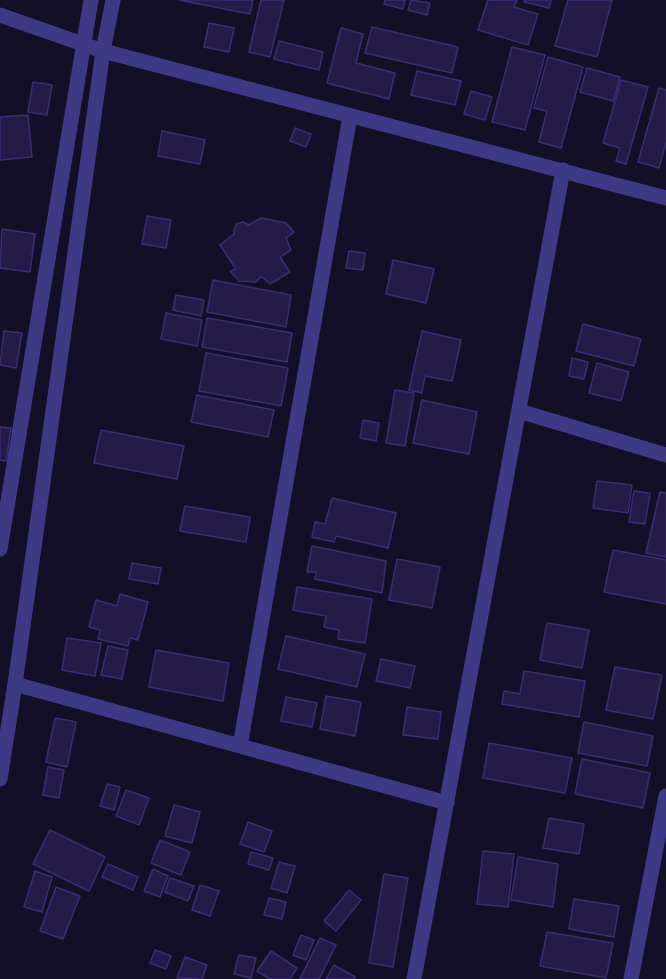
<!DOCTYPE html>
<html>
<head>
<meta charset="utf-8">
<style>
	body { margin:0 }
	canvas { display:block; background:#130f26 }
</style>
</head>
<body>
<canvas width="666" height="979"></canvas>
<script>
const g = document.querySelector('canvas').getContext('2d');
g.lineJoin = 'round';
function fillPath(path, color) { g.fillStyle = color; g.fill(path, 'evenodd'); }
const shape = rows => new Path2D(rows.map(r => 'M' + r).join(''));
function trace(path, color, width, dash) { g.strokeStyle = color; g.lineWidth = width; g.lineCap = dash ? 'butt' : 'round'; g.setLineDash(dash || []); g.stroke(path); }
const building = shape([
	[179,0,253,0,250,14,179,0],
	[261,0,284,0,270,57,249,52,261,0],
	[385,0,405,0,403,9,384,4,385,0],
	[411,0,430,3,427,15,408,10,411,0],
	[488,0,517,0,514,7,538,14,528,45,478,30,488,0],
	[525,0,551,0,549,8,524,2,525,0],
	[568,0,612,0,597,57,555,46,568,0],
	[209,23,234,28,229,52,204,47,209,23],
	[372,27,458,47,452,73,365,53,372,27],
	[341,28,363,34,356,63,395,73,389,99,327,83,341,28],
	[279,41,323,52,319,70,274,59,279,41],
	[512,47,545,55,525,130,492,122,512,47],
	[548,57,583,67,561,148,539,142,547,111,534,108,548,57],
	[587,68,620,77,613,101,580,92,587,68],
	[417,71,461,81,455,105,411,95,417,71],
	[621,80,648,87,626,164,616,161,620,148,603,143,621,80],
	[33,82,52,85,47,115,28,112,33,82],
	[659,88,666,90,666,142,659,168,638,162,659,88],
	[471,91,492,97,485,120,464,114,471,91],
	[28,115,32,157,0,160,0,117,28,115],
	[295,128,311,134,306,147,290,141,295,128],
	[162,131,205,140,200,164,158,156,162,131],
	[147,216,171,220,166,248,142,244,147,216],
	[261,218,286,223,294,232,286,238,291,250,280,257,290,272,270,284,261,276,256,282,239,281,230,271,236,269,220,245,234,234,234,231,236,224,243,222,249,225,261,218],
	[2,229,35,234,30,272,0,268,2,229],
	[349,251,365,253,363,270,346,268,349,251],
	[393,260,434,269,426,303,386,294,393,260],
	[213,280,291,295,286,327,207,312,213,280],
	[176,295,204,300,201,316,173,310,176,295],
	[166,313,202,320,197,346,161,339,166,313],
	[207,318,292,333,287,362,202,347,207,318],
	[583,324,641,339,634,366,576,351,583,324],
	[4,331,22,333,16,368,0,365,4,331],
	[422,331,461,340,452,381,425,376,422,393,409,390,422,331],
	[206,353,288,368,281,406,199,391,206,353],
	[572,358,588,362,584,379,569,376,572,358],
	[597,363,629,372,621,401,589,393,597,363],
	[395,390,414,393,405,446,386,443,395,390],
	[197,395,274,410,268,437,191,422,197,395],
	[422,400,477,412,469,454,413,443,422,400],
	[363,420,379,423,376,441,360,438,363,420],
	[0,427,11,428,6,461,0,460,0,427],
	[101,430,184,446,177,479,94,463,101,430],
	[597,481,632,485,628,513,593,508,597,481],
	[634,491,650,493,645,524,629,522,634,491],
	[660,492,666,493,666,557,646,553,660,492],
	[332,498,396,513,388,548,336,536,334,542,312,537,315,522,325,524,332,498],
	[185,506,250,517,246,542,180,531,185,506],
	[312,546,386,561,382,593,315,579,316,572,307,572,312,546],
	[613,550,666,560,666,604,604,592,613,550],
	[397,559,440,567,432,608,389,600,397,559],
	[132,563,161,568,158,584,129,579,132,563],
	[297,587,372,599,365,643,338,639,339,630,324,627,326,616,293,610,297,587],
	[120,594,148,602,138,640,130,638,128,646,98,639,100,630,89,627,96,600,117,606,120,594],
	[547,623,589,630,582,668,540,660,547,623],
	[286,636,365,654,357,687,278,669,286,636],
	[67,638,101,643,95,676,62,670,67,638],
	[108,646,128,650,122,679,101,675,108,646],
	[156,650,229,663,223,701,149,687,156,650],
	[381,659,415,666,410,688,376,681,381,659],
	[615,667,662,675,653,719,606,710,615,667],
	[524,671,585,681,579,717,502,704,504,691,520,694,524,671],
	[326,696,361,702,355,736,320,729,326,696],
	[286,697,317,703,312,727,281,721,286,697],
	[407,707,441,712,438,739,403,735,407,707],
	[55,718,76,722,67,767,46,762,55,718],
	[584,722,653,736,647,766,578,753,584,722],
	[489,743,572,758,565,793,483,778,489,743],
	[582,759,650,773,643,808,575,794,582,759],
	[48,767,64,770,59,798,43,795,48,767],
	[107,784,120,787,114,810,100,806,107,784],
	[126,790,149,798,139,825,116,816,126,790],
	[174,805,200,812,192,843,165,836,174,805],
	[549,818,584,824,579,854,543,848,549,818],
	[248,822,272,831,264,852,240,844,248,822],
	[50,830,105,857,89,891,33,864,50,830],
	[160,840,190,852,181,875,151,863,160,840],
	[483,851,514,854,508,907,477,904,483,851],
	[251,852,273,858,269,870,248,864,251,852],
	[518,857,558,864,553,907,511,900,518,857],
	[279,862,295,866,287,893,271,888,279,862],
	[108,864,138,877,133,890,102,877,108,864],
	[153,869,168,876,160,897,144,891,153,869],
	[35,871,52,877,42,912,24,907,35,871],
	[384,874,408,878,393,967,369,963,384,874],
	[170,878,194,886,188,901,165,892,170,878],
	[200,885,219,891,210,916,192,910,200,885],
	[56,887,80,896,63,939,40,931,56,887],
	[349,890,361,900,336,931,324,921,349,890],
	[269,898,286,902,282,919,264,915,269,898],
	[574,899,619,906,614,937,569,929,574,899],
	[547,932,613,943,606,978,540,966,547,932],
	[301,935,314,940,306,960,293,955,301,935],
	[320,938,336,945,319,979,300,979,320,938],
	[155,950,171,956,166,969,150,963,155,950],
	[271,951,297,968,290,979,270,979,257,971,271,951],
	[239,955,256,958,251,978,234,974,239,955],
	[185,957,207,965,202,979,177,978,185,957],
	[334,965,355,977,353,979,326,979,334,965]
]);
fillPath(building, '#241b47');
trace(building, '#3b2d73', 1.5);
trace(shape([
	[0,15,103,51],
	[519,411,666,455],
	[15,684,447,803],
	[240,746,350,116],
	[414,979,563,170],
	[631,979,666,796]
]), '#3d3a85', 15);
trace(shape([
	[103,51,666,198],
	[0,549,91,0],
	[0,779,15,684,103,51,113,0]
]), '#3d3a85', 15);
</script>
</body>
</html>
